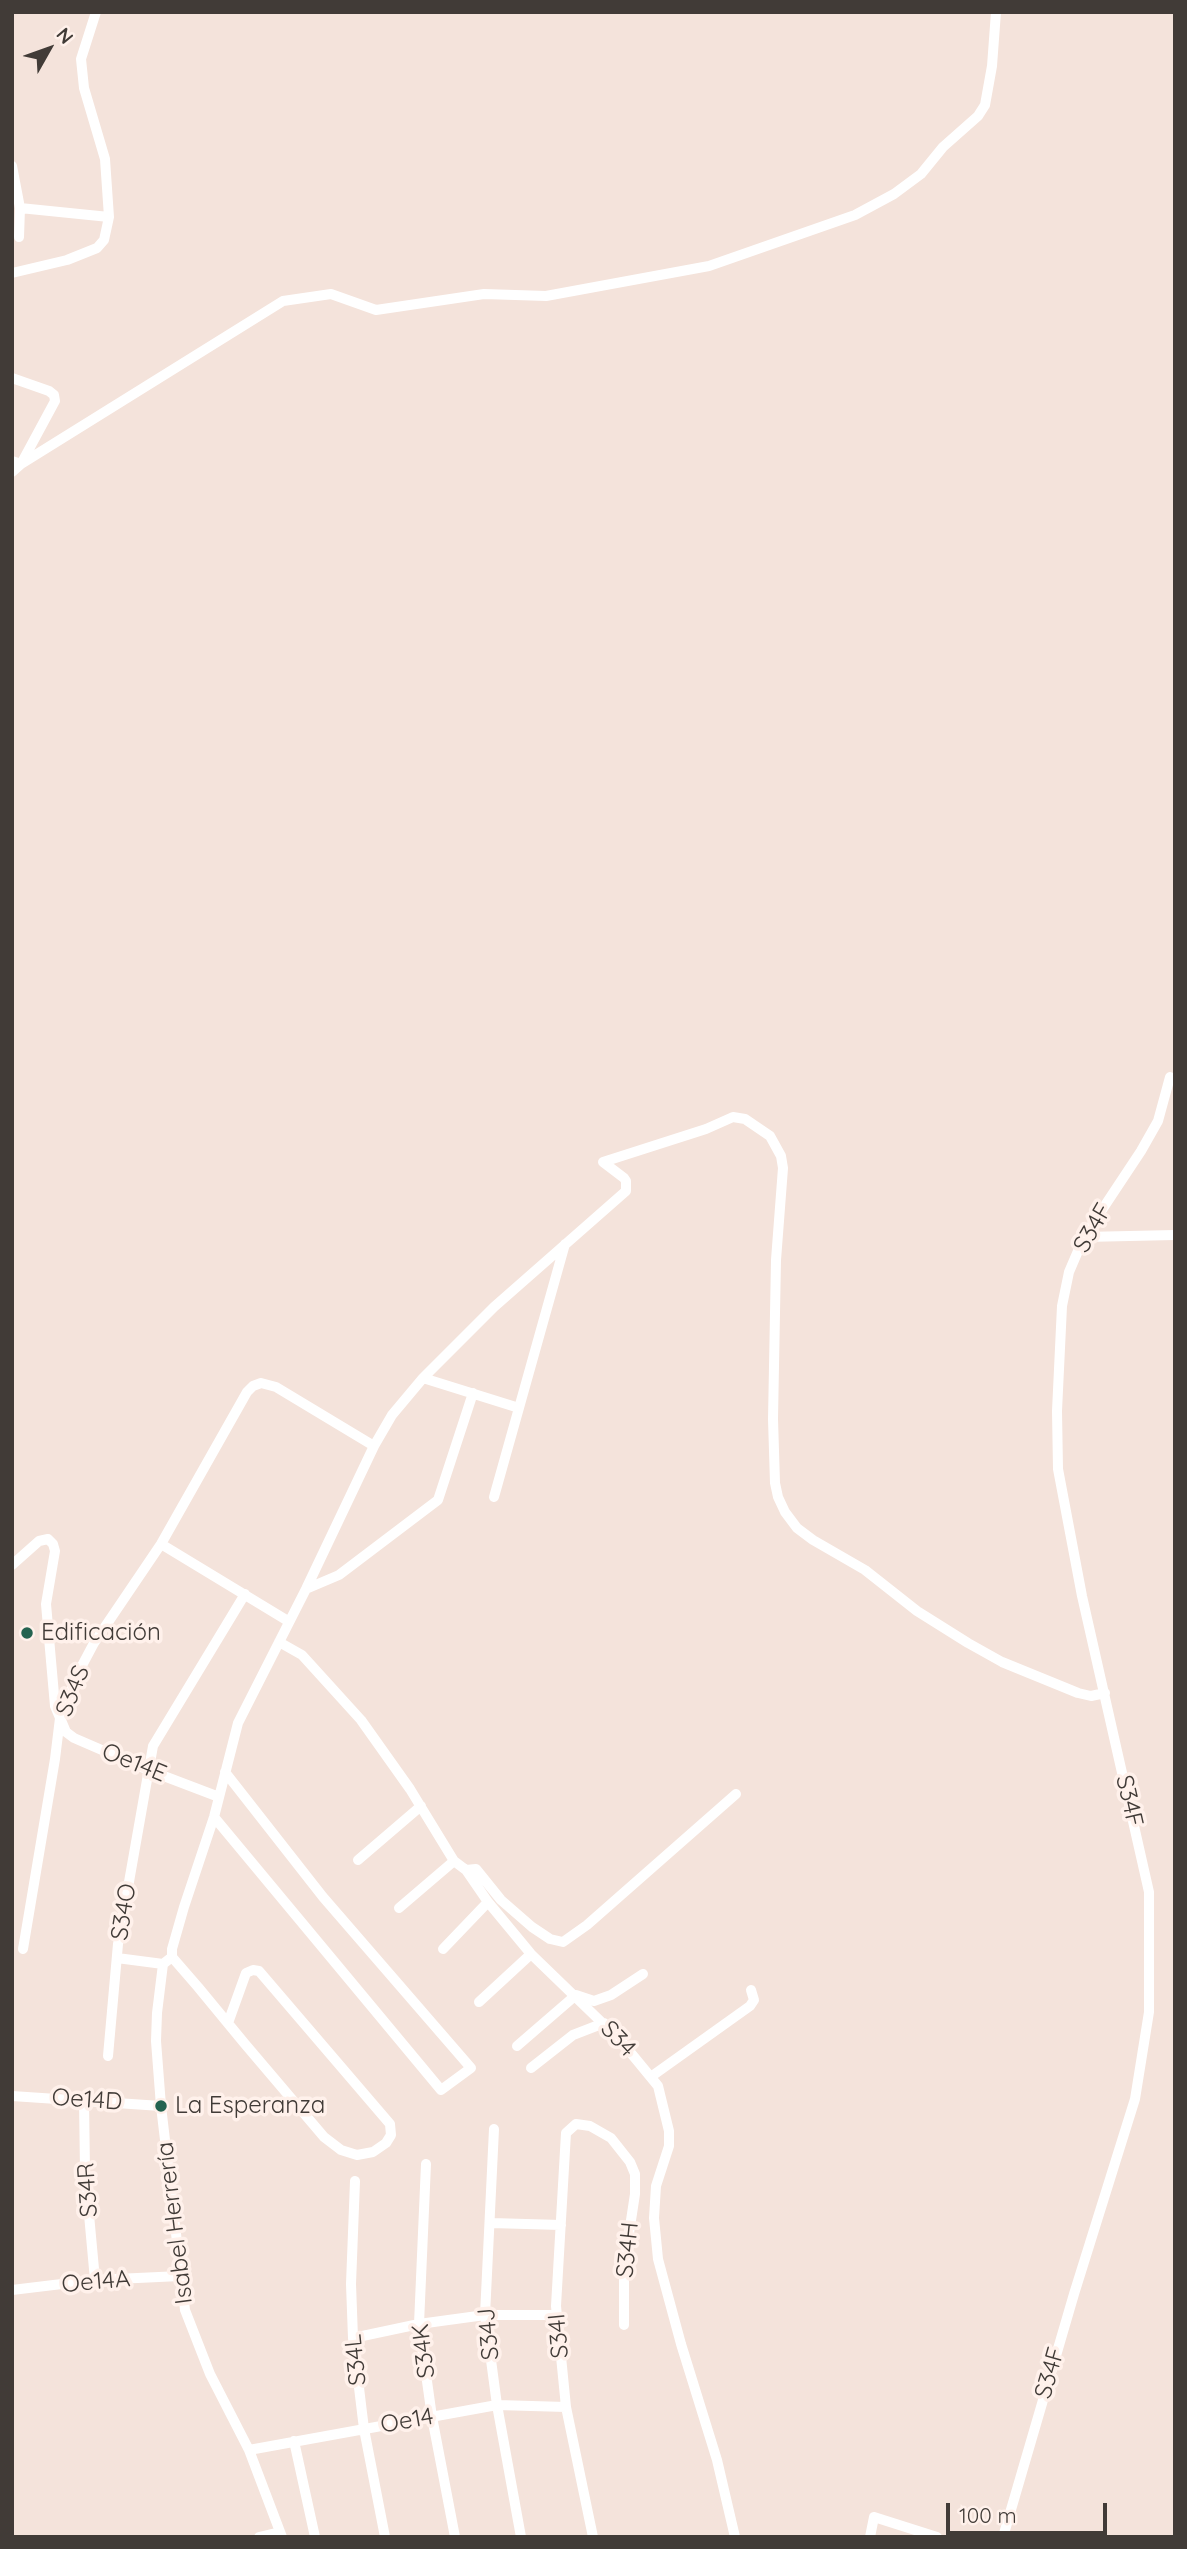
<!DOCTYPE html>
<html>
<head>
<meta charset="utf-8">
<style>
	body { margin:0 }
	#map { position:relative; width:1187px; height:2549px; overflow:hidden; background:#f4e3db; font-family:Quicksand,sans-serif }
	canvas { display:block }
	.frame { position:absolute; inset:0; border:14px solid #413b37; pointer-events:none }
	.north { position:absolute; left:14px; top:14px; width:70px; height:70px; -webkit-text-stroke:5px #fff1eb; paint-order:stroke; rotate:50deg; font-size:19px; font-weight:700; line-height:28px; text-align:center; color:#413b37 }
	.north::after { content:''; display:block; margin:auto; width:24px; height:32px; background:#413b37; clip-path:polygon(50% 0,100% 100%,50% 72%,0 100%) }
	.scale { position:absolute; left:946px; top:2503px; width:161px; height:32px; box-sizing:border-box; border:4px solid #413b37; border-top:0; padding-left:9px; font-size:21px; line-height:24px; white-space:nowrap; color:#413b37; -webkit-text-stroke:5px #fff1eb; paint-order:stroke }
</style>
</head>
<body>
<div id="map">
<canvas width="1187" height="2549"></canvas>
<div class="frame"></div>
<div class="north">N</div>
<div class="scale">100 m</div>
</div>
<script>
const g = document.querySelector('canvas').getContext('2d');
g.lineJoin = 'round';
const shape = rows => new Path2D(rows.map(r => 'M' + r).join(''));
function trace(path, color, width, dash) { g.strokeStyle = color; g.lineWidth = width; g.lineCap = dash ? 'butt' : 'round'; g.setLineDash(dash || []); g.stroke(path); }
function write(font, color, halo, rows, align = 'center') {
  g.font = font + ' Quicksand,sans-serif'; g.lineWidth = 7; g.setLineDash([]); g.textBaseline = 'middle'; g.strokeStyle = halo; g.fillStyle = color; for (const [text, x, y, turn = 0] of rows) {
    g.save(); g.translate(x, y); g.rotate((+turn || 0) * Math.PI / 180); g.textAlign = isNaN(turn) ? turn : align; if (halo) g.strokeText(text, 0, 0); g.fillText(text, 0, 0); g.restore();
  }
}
trace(shape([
	[12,166,20,208,19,237],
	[20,208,109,217],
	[12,273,67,260,97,248,104,240,109,217,105,159,84,88,81,59,96,12],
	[12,378,49,391,54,395,55,401,21,464,12,472],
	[12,461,21,464,283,301,331,294,376,310,484,294,546,296,709,266,855,215,894,194,921,174,943,147,978,116,985,105,992,66,996,12],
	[1084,1237,1175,1235],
	[423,1378,519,1408],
	[494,1497,565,1244],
	[161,1544,288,1621],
	[12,1565,39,1541,48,1539,53,1544,55,1551,46,1604,55,1706,66,1732,74,1738,148,1770,219,1797],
	[306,1589,339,1575,438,1500,473,1393],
	[279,1642,302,1655,361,1720,410,1789,454,1861,466,1870,488,1902,531,1954,621,2041,658,2086,669,2131,669,2146,656,2186,654,2218,658,2259,681,2344,717,2460,735,2537],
	[214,1817,441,2090,471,2068,323,1897,225,1772],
	[358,1860,421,1806],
	[466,1870,476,1869,501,1900,532,1927,550,1939,563,1942,587,1925,736,1794],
	[399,1908,454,1861],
	[23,1949,55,1759,60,1718,77,1675,94,1643,161,1544,247,1392,253,1386,261,1383,276,1387,374,1446],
	[443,1949,488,1902],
	[172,1957,198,1987,245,2044,324,2137,341,2150,357,2155,373,2152,386,2143,391,2135,390,2124,259,1971,253,1970,246,1973,228,2023],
	[117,1958,163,1964],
	[479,2002,531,1954],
	[517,2046,576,1995,594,2001,611,1995,643,1974],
	[108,2056,118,1944,153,1746,245,1594],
	[531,2068,573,2035,604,2023],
	[652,2076,750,2006,754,2000,751,1990],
	[12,2096,161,2106],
	[84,2100,85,2171,95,2280],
	[494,2129,485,2315,497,2405,521,2537],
	[426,2164,419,2324,432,2417,455,2537],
	[355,2181,351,2284,353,2338,364,2429,385,2537],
	[491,2223,561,2225],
	[12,2290,95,2280,180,2276],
	[353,2338,419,2324,485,2315,557,2315],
	[294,2441,315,2537],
	[249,2450,497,2405,566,2407],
	[259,2537,280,2532],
	[282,2537,249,2450,210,2374,185,2310,161,2106,156,2041,157,2013,163,1964,172,1957,172,1949,184,1907,214,1817,238,1723,306,1589,374,1446,392,1415,423,1378,494,1307,626,1191,626,1181,624,1178,603,1162,706,1129,733,1117,745,1119,770,1136,781,1156,783,1168,776,1260,773,1419,775,1483,778,1497,785,1512,797,1528,813,1540,865,1570,917,1611,968,1643,1002,1662,1078,1693,1091,1696,1105,1693],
	[593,2537,566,2407,556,2306,566,2133,576,2124,590,2126,611,2138,630,2162,635,2174,635,2194,624,2266,624,2325],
	[870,2537,874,2517,937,2537],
	[1003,2537,1074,2294,1135,2099,1149,2012,1149,1892,1082,1596,1058,1469,1057,1411,1062,1306,1069,1272,1084,1237,1141,1151,1158,1121,1170,1077]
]), '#fff', 10);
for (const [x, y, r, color] of [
	[27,1633,7,"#246350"],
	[161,2106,7,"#246350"]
]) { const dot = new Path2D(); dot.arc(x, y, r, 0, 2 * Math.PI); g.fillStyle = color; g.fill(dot); trace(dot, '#fff1eb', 2.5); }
write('24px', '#413b37', '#fff1eb', [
	["S34F",1093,1228,-60],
	["S34S",73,1691,-68],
	["Oe14E",134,1763,22],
	["S34F",1129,1801,77],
	["S34O",124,1912,-81],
	["S34",618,2039,47],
	["Oe14D",87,2100,4],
	["S34R",88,2190,-94],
	["Isabel Herrería",175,2223,-97],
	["S34H",628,2250,-84],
	["Oe14A",96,2282,-5],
	["S34J",489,2334,-95],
	["S34I",559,2336,-95],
	["S34K",424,2351,-97],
	["S34L",356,2360,-96],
	["S34F",1050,2373,-74],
	["Oe14",407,2421,-10]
]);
write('24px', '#413b37', '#fff1eb', [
	["Edificación",41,1633],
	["La Esperanza",175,2106]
], 'left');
</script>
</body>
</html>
